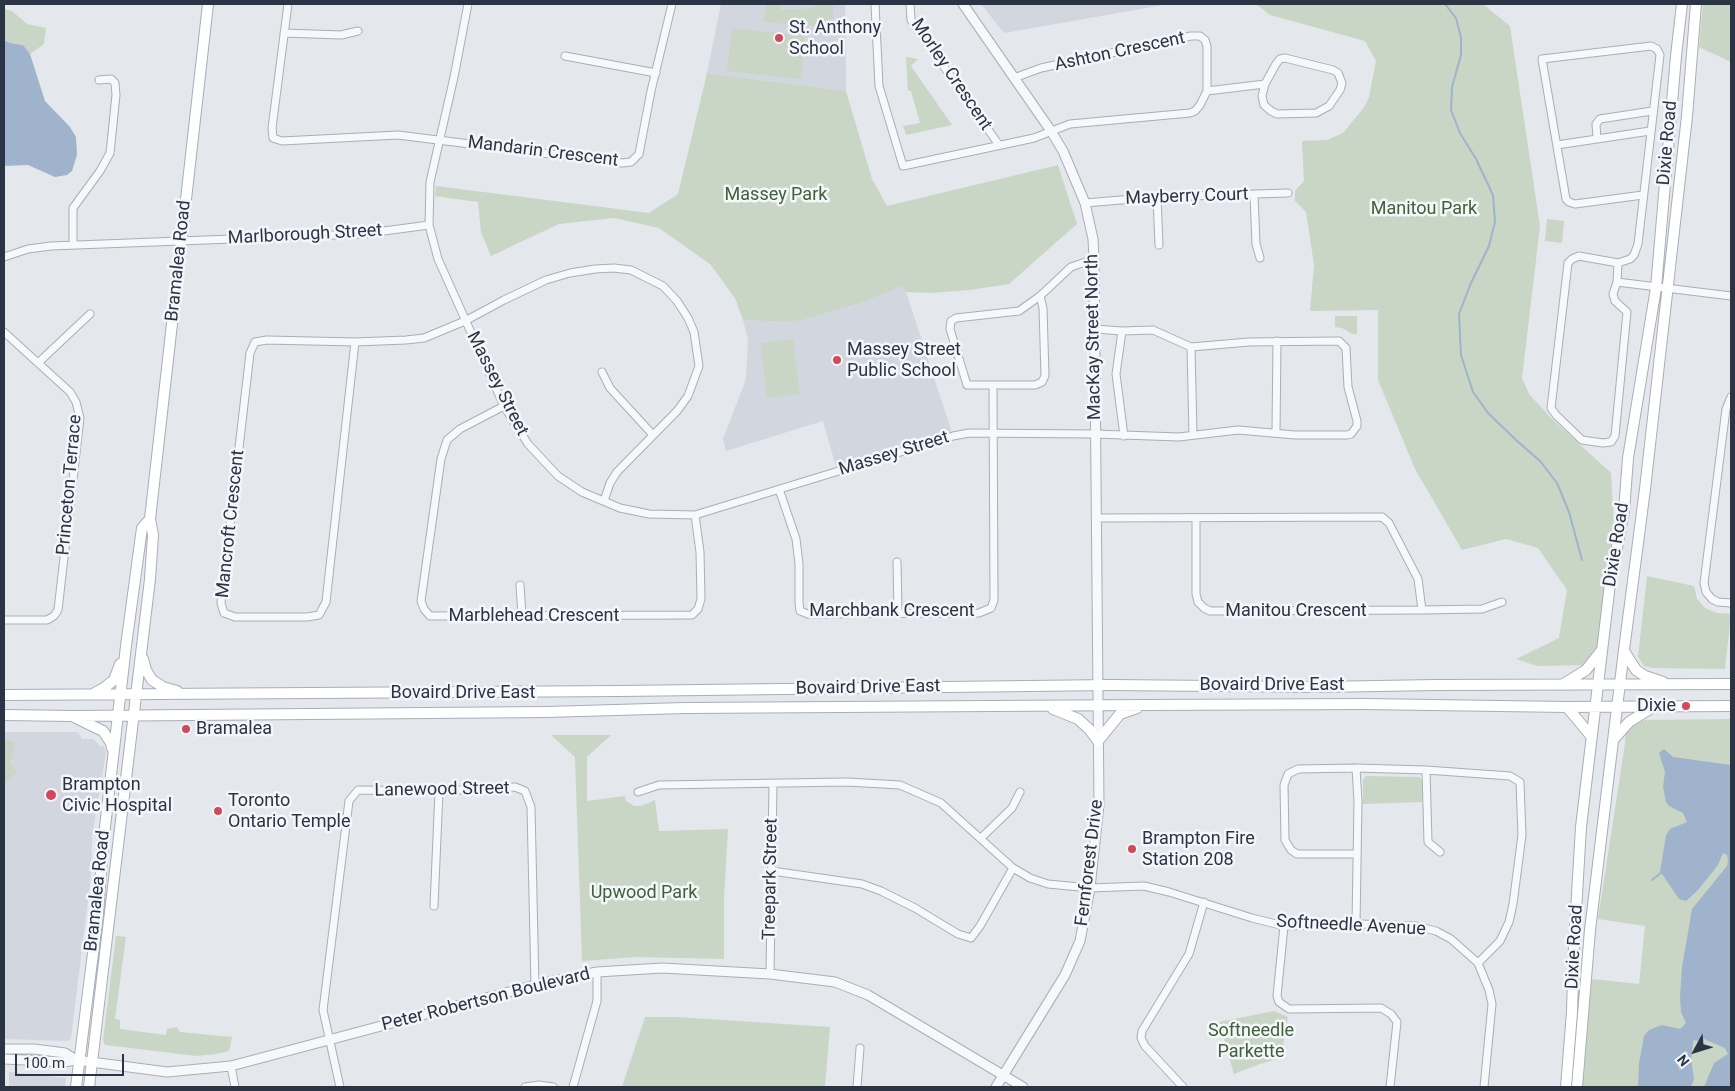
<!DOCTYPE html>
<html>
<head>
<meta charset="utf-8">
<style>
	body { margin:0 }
	#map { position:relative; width:1735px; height:1091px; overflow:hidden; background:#e4e7ec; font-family:Roboto,sans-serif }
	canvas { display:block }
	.frame { position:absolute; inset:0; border:5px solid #2b3445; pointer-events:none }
	.north { position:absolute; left:1670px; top:1026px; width:50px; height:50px; -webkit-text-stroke:4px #f4f6f9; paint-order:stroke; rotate:231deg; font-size:14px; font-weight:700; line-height:20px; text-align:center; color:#2b3445 }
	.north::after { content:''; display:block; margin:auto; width:18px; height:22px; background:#2b3445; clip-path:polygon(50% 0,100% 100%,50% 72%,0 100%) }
	.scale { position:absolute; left:15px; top:1054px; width:109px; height:22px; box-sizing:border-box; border:2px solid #2b3445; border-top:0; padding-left:6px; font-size:15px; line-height:18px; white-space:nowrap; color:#2b3445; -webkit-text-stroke:4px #f4f6f9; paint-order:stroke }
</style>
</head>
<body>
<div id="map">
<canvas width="1735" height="1091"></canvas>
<div class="frame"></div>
<div class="north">N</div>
<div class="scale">100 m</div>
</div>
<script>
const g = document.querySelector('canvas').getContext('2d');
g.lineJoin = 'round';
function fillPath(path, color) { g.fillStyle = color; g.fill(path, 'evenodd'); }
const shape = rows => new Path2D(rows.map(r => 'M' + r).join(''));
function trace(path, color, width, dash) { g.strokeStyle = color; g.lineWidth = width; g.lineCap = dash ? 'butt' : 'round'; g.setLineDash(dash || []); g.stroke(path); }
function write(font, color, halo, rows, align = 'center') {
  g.font = font + ' Roboto,sans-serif'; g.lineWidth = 5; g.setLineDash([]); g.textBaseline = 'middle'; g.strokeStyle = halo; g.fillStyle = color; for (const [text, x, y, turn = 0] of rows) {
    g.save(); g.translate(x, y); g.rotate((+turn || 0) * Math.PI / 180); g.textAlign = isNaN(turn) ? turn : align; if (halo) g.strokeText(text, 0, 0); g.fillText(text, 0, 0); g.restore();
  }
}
fillPath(shape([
	[721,4,845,4,846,91,707,73],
	[981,4,1169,4,1004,33],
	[898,286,902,286,906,292,953,436,836,467,823,421,726,451,723,439,746,379,748,340,743,320,790,322,803,320,860,303],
	[4,732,78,732,82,739,93,739,100,746,104,746,106,753,92,837,91,876,71,1038,68,1041,4,1039],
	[9,1072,66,1078,65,1087,9,1087]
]), '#d2d6de');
fillPath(shape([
	[766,4,780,4,781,10,815,8,815,4,833,4,833,24,811,26,763,22],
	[1256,4,1483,4,1510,26,1540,226,1522,378,1529,394,1552,419,1611,473,1614,523,1595,665,1537,666,1516,659,1559,638,1567,590,1538,548,1506,539,1462,550,1415,469,1378,380,1378,310,1310,311,1314,265,1306,212,1295,201,1295,191,1304,181,1302,141,1327,140,1343,133,1365,106,1369,97,1376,61,1365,41,1270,15],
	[1703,4,1731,4,1731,62,1699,47],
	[4,9,12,11,27,24,46,28,44,44,30,54,23,45,10,43,4,40],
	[732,28,805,36,801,79,727,71],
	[906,57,918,59,911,66,952,125,906,135,903,126,920,123,911,91,908,91],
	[707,73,846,91,872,179,887,206,1058,165,1077,224,1009,284,970,290,930,293,906,292,902,286,860,303,803,320,790,322,743,320,735,298,710,264,659,228,614,218,559,224,491,256,481,232,478,202,435,196,436,186,649,213,678,194],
	[1547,219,1564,221,1562,243,1545,241],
	[1335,316,1357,316,1357,334,1352,334,1342,328,1335,327],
	[793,339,800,394,767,398,760,343],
	[1647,576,1694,586,1697,599,1705,608,1717,613,1731,614,1725,669,1652,668,1644,666,1638,657],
	[1731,719,1731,1087,1580,1087,1592,979,1639,984,1645,926,1598,919,1624,750,1627,725,1629,725,1645,720],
	[551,735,611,735,587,757,587,801,625,796,626,801,634,806,641,806,655,800,659,831,728,829,724,897,724,959,636,957,582,961,575,757],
	[4,739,15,742,10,764,18,773,4,783],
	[1366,776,1420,777,1422,781,1422,802,1363,804,1363,780],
	[116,936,126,937,115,1019,120,1020,120,1029,166,1035,167,1029,177,1027,180,1032,232,1037,229,1051,216,1054,197,1056,105,1045,103,1040],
	[1274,1011,1288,1017,1281,1058,1260,1064,1234,1074,1219,1022],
	[645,1017,676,1017,830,1027,825,1087,622,1087]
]), '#c9d6c5');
fillPath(shape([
	[4,40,10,43,23,45,30,54,45,101,70,127,76,137,77,155,72,171,67,175,55,177,28,165,4,166],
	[1664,749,1673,757,1731,765,1731,1087,1704,1087,1714,1063,1728,1054,1725,1048,1704,1039,1699,1041,1694,1040,1693,1043,1691,1059,1694,1079,1691,1087,1638,1087,1639,1063,1644,1036,1649,1030,1662,1025,1680,1029,1686,1023,1681,1012,1680,997,1682,967,1692,909,1727,866,1728,861,1727,855,1723,853,1718,865,1698,890,1686,901,1679,899,1660,871,1666,835,1670,829,1687,822,1683,813,1669,806,1666,802,1663,787,1665,772,1659,753]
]), '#9fb4cc');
trace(shape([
	[1445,4,1456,18,1461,38,1461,55,1452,87,1451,110,1460,133,1476,159,1493,195,1495,222,1489,246,1471,283,1459,314,1461,355,1473,392,1488,413,1516,440,1540,461,1557,483,1569,512,1582,560],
	[1652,880,1662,872]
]), '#9fb4cc', 2);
const minor = shape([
	[288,4,272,128,273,138,282,141,398,135,622,163,631,162,639,154,651,91,672,4],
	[468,4,454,77,430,182,429,225,438,259,504,406,528,444,558,476,582,492,620,508,649,514,695,515,953,436,969,433,1095,434,1179,437,1238,430,1295,435,1347,435,1351,434,1357,426,1357,421,1348,387,1346,348,1339,341,1249,342,1191,347,1153,330,1122,331,1095,329],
	[875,4,879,86,903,166,1034,138,1070,124,1190,113,1195,111,1200,105,1207,91,1207,46,1205,40,1200,36,1191,36,1041,68,1014,78],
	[910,4,911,20,999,145],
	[284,33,341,35,358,31],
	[565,56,656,73],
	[1207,91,1265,84,1262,96,1264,105,1271,111,1277,114,1316,113,1329,106,1340,90,1342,83,1338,73,1333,70,1285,58,1280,59,1276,64,1265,84],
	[1597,139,1596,124,1600,119,1652,111],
	[1557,145,1650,131],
	[1254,195,1256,244,1260,258],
	[1157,197,1159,245],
	[1085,203,1157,197,1288,193],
	[73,245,73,208,100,171,110,153,116,95,115,83,111,79,99,80],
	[1579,256,1618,263,1617,282,1613,294,1615,301,1627,312,1615,436,1611,442,1603,443,1582,440,1556,415,1551,408,1568,263,1572,259,1579,256],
	[4,257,28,249,51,246,361,234,429,225],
	[1618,263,1630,259,1634,255,1638,244,1660,55,1657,49,1651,46,1542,59,1566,199,1569,202,1575,204,1643,195],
	[1617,282,1731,296],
	[1122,331,1116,374,1124,436],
	[4,332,70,392,76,402,80,418,58,610,54,616,47,620,4,620],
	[355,342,326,602,319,615,307,617,235,617,224,613,221,603,250,353,255,342,267,340,355,342,406,340,424,338,465,321,504,300,546,280,570,273,595,269,614,268,631,270,663,286,677,301,688,318,694,332,699,366,688,396,677,411,617,472,610,483,604,501],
	[1191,347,1193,435],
	[38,363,90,314],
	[602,372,610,388,653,435],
	[993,385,1035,385,1042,382,1045,376,1043,308,1040,296],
	[1731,397,1726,409,1704,583,1706,592,1712,599,1718,602,1731,603],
	[504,406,460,429,447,440,441,459,421,601,424,609,430,616,692,615,698,609,701,599,700,552,695,515],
	[1276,432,1277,341],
	[779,489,796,539,799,564,799,603,800,611,808,614,979,613,991,608,994,600,993,385,967,385,950,329,951,321,956,318,1019,311,1040,296,1071,267,1094,259],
	[1096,518,1382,517,1389,523,1418,579,1422,610,1482,609,1502,602],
	[1196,519,1196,594,1198,602,1204,608,1210,611,1422,610],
	[897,562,898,613],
	[520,585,522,616],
	[1356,768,1426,770,1510,776,1520,782,1522,835,1513,904,1509,922,1500,941,1478,963],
	[1426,770,1428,842,1440,852],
	[638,792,659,785,847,782,900,785,941,803,1013,868,1030,878,1048,884,1090,888,1144,886,1169,892,1252,918,1284,926,1361,924,1416,926,1436,931,1451,939,1478,963,1489,990,1492,1004,1484,1087],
	[981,838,1012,808,1020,792],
	[772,871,862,884,881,891,915,908,958,934,971,938,980,926,1013,868],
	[434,906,439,791],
	[1356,925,1358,801,1356,768,1298,769,1288,774,1284,785,1285,840,1291,850,1297,854,1356,854],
	[1284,926,1277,996,1279,1002,1289,1009,1381,1008,1391,1014,1397,1022,1390,1087],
	[770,974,773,783],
	[231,1066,235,1087],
	[340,1087,323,1010,349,801,358,790,439,791,515,787,525,791,531,807,535,985],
	[525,1087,539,1085,553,1087],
	[573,1087,597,1001,597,972],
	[857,1087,860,1048],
	[1183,1087,1145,1046,1141,1038,1142,1031,1189,954,1204,902]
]);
const tertiary = shape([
	[963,4,1051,131,1063,151,1085,203,1093,239,1094,259,1099,805,1090,888,1080,941,1065,975,996,1087],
	[4,1049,34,1049,65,1053,76,1060],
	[4,1059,64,1062,76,1060,167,1072,231,1066,535,985,597,972,662,968,770,974,835,982,868,995,1023,1087]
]);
const secondary = shape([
	[1624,651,1636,670,1645,676,1663,682],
	[143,659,146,670,152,680,163,687,177,691],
	[1562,685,1586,670,1601,651],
	[93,694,104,688,114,680,120,664],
	[4,695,620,691,1111,685,1319,687,1436,685,1731,684],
	[1567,707,1591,736],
	[1053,709,1078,719,1089,729,1098,741,1120,714,1137,708],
	[4,715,73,716,546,712,685,708,1145,705,1365,704,1567,707,1731,706],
	[76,718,103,731,111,743,112,748],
	[1614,739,1629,722,1653,707],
	[76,1087,98,914,103,844,126,646,142,528,150,519],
	[89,1087,150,579,153,535,150,519,208,4],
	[1566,1087,1572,1012,1574,945,1581,827,1610,584,1624,511,1628,458,1656,288,1676,56,1682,4],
	[1577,1087,1590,930,1624,650,1645,489,1687,116,1696,4]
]);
trace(minor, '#a9aeb7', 9);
trace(tertiary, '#a9aeb7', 11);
trace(secondary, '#a9aeb7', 12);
trace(minor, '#f7f8fa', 7);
trace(tertiary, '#f7f8fa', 9);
trace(secondary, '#fff', 10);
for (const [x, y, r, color] of [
	[779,38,5,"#d1495b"],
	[837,360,5,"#d1495b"],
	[1686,706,5,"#d1495b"],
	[186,729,5,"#d1495b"],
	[51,795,6,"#d1495b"],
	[218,811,5,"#d1495b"],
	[1132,849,5,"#d1495b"]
]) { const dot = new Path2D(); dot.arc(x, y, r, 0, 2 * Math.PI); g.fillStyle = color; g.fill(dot); trace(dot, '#f4f6f9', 2); }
write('18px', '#2b3445', '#f4f6f9', [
	["St. Anthony",789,28],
	["School",789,49],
	["Massey Street",847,350],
	["Public School",847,371],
	["Dixie",1676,706,"right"],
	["Bramalea",196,729],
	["Brampton",62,785],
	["Civic Hospital",62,806],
	["Toronto",228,801],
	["Ontario Temple",228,822],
	["Brampton Fire",1142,839],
	["Station 208",1142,860]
], 'left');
write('18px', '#2b3445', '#f4f6f9', [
	["Ashton Crescent",1120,52,-12],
	["Morley Crescent",951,75,56],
	["Dixie Road",1668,143,-85],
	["Mandarin Crescent",543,152,7],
	["Mayberry Court",1187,197,-2],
	["Marlborough Street",305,235,-3],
	["Bramalea Road",179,261,-84],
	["MacKay Street North",1094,337,-91],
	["Massey Street",497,384,63],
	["Massey Street",894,454,-17],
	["Princeton Terrace",70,485,-85],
	["Mancroft Crescent",231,524,-84],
	["Dixie Road",1617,545,-81],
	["Marchbank Crescent",892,611],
	["Manitou Crescent",1296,611],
	["Marblehead Crescent",534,616],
	["Bovaird Drive East",1272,685],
	["Bovaird Drive East",868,688,-1],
	["Bovaird Drive East",463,693],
	["Lanewood Street",442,790,-1],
	["Fernforest Drive",1090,863,-83],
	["Treepark Street",771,879,-89],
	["Bramalea Road",98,891,-84],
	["Softneedle Avenue",1351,926,3],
	["Dixie Road",1575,947,-87],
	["Peter Robertson Boulevard",486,1000,-14]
]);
write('18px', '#3f6138', '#f4f6f9', [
	["Massey Park",776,195],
	["Manitou Park",1424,209],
	["Upwood Park",644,893],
	["Softneedle",1251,1031],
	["Parkette",1251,1052]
]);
</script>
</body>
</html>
